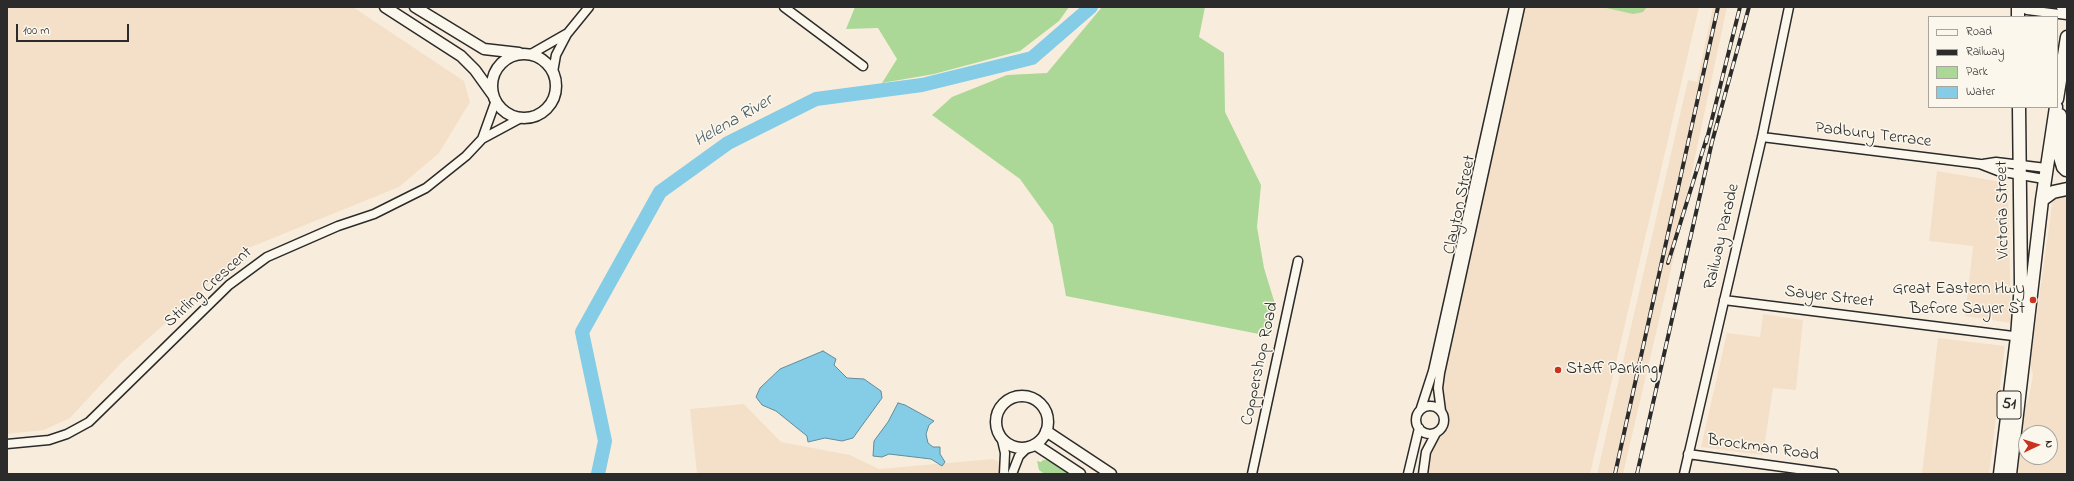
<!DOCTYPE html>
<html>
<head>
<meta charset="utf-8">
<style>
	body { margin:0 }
	#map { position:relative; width:2074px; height:481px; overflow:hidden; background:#f8eddc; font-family:"Indie Flower",sans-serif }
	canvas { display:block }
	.frame { position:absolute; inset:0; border:8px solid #2b2b2b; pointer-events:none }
	.legend { position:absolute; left:1928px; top:16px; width:130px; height:92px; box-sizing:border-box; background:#fbf7ec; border:1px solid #a8a59f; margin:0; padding:5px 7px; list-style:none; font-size:12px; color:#2b2b2b }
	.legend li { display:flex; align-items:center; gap:8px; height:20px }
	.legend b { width:20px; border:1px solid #a8a59f }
	.north { position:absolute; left:2018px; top:425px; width:40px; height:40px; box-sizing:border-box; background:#fbf7ec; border:1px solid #a8a59f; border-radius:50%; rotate:86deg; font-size:11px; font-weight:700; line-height:16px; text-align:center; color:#2b2b2b }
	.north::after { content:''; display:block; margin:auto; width:14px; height:18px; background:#c8321e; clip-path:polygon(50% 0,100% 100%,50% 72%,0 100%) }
	.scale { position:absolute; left:16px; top:24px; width:113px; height:18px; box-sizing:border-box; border:2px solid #2b2b2b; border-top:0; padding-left:5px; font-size:12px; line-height:14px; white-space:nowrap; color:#2b2b2b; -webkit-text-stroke:3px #fbf7ec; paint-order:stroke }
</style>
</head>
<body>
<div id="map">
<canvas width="2074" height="481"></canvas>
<div class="frame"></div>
<ul class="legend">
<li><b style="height:5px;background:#fbf7ec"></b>Road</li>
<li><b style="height:5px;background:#2b2b2b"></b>Railway</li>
<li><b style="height:11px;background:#abd896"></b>Park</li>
<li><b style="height:11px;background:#85cce6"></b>Water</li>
</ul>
<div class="north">N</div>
<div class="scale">100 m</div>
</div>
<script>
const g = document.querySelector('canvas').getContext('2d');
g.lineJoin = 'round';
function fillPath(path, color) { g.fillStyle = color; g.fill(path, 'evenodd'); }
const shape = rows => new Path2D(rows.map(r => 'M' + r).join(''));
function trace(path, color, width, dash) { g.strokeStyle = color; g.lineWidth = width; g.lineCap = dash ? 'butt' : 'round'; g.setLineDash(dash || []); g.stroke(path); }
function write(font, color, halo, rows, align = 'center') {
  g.font = font + ' "Indie Flower",sans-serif'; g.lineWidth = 3; g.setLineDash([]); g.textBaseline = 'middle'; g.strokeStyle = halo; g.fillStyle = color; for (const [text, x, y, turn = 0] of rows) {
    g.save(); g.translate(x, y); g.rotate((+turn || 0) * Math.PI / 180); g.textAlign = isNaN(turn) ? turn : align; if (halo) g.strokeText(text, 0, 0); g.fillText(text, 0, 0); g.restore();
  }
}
fillPath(shape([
	[7,7,353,7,464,81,470,102,439,153,399,187,251,247,121,363,70,418,44,430,7,434],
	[1520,7,1699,7,1590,474,1423,474,1426,452,1444,422,1438,388],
	[1713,7,1727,7,1672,265,1623,474,1597,474,1688,80,1697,82],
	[1937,171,2008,183,2011,323,1965,316,1973,246,1929,241],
	[2067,194,2067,474,2018,474,2023,413,2029,397,2033,375,2030,364,2053,197],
	[2026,433,2050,433,2050,457,2026,457],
	[1763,314,1803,320,1796,390,1773,388,1763,455,1701,447,1727,333,1760,337],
	[1938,338,2005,346,1989,474,1922,474],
	[744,404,781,442,850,455,879,469,993,459,1024,474,697,474,690,409]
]), '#f4e0c8');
fillPath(shape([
	[855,7,1069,7,1059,21,1020,51,934,74,882,83,897,59,878,28,846,29],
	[1102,7,1205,7,1199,37,1224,53,1225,112,1261,185,1257,227,1264,268,1275,304,1269,336,1066,296,1053,225,1020,179,932,115,952,97,1007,75,1047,73],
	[1602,7,1647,7,1643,12,1633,14],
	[1043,460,1047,460,1069,474,1043,473,1039,470,1037,461,1041,462]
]), '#abd896');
const water = shape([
	[823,351,836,359,834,365,847,378,864,379,881,391,882,398,853,438,842,441,825,438,808,442,807,436,776,411,762,405,756,397,760,388,780,369,823,351],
	[898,403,905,405,934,421,929,425,926,434,928,443,933,447,940,447,940,454,945,462,942,466,931,459,889,454,882,457,873,456,874,441,888,422,898,403]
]);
fillPath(water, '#85cce6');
trace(water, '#618c9b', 1);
trace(shape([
	[598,474,605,441,582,332,660,192,728,143,816,99,922,85,1032,58,1091,7]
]), '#85cce6', 14);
const minor = shape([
	[784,7,863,66],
	[2021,7,2027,10,2067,15],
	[2061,7,2067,8],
	[531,54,566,34],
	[553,72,556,55,567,34,589,7],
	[1762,137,1980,164,1998,171,2044,179],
	[482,139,496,100],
	[1983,164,1996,162,2046,168],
	[1724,300,2021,337],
	'1416 420a14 14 0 1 1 28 0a14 14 0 1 1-28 0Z',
	[1421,408,1433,371,1514,7],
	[1441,411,1438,388,1440,373,1520,7],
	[1002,440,1005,453,1004,474],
	[7,444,49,440,67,434,89,422,229,285,267,257,338,226,374,214,426,188,466,156,482,139,521,118],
	[1688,454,1834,474],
	[1012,474,1019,456,1027,448],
	[1252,474,1298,261],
	[1408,474,1419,428],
	[1423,474,1426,452,1436,433],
	[1684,474,1762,137,1789,7]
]);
const major = shape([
	[385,7,461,56,475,70,493,95],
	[415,7,484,49,519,53],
	'492 86a32 32 0 1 1 64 0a32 32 0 1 1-64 0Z',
	'996 422a26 26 0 1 1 52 0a26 26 0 1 1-52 0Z',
	[1046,431,1111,474],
	[1036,445,1080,474]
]);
const highway = shape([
	[2018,7,2018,17],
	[2057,99,2067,37],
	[2060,115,2060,157,2063,167,2066,170],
	[2042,200,2053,192,2067,189],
	[2000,474,2017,337,2021,284,2019,107],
	[2010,474,2042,200,2056,107]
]);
trace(minor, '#2b2b2b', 11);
trace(major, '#2b2b2b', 13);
trace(highway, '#2b2b2b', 15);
trace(minor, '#fbf7ec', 8);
trace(major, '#fbf7ec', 10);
trace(highway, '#fbf7ec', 12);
const rail = shape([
	[1706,143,1740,7],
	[1668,263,1707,137],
	[1615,474,1718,7],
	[1637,474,1712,142,1749,7]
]);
trace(rail, '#2b2b2b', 4);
trace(rail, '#fbf7ec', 2.5, [8]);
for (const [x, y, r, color] of [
	[2033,300,4,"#c8321e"],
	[1558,370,4,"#c8321e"]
]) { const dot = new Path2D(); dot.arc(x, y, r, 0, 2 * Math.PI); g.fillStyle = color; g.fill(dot); trace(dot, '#fbf7ec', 1.5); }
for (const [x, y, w] of [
	[2009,405,24]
]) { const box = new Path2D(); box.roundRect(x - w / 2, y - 14, w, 28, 3); g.fillStyle = '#fbf7ec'; g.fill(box); trace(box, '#2b2b2b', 1); }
write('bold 16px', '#2b2b2b', null, [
	["51",2009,405]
]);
write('17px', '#2b2b2b', '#fbf7ec', [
	["Padbury Terrace",1873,136,7],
	["Clayton Street",1461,205,-78],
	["Victoria Street",2004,210,-91],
	["Railway Parade",1723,237,-77],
	["Stirling Crescent",209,288,-42],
	["Sayer Street",1829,298,7],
	["Coppershop Road",1261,364,-78],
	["Brockman Road",1763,449,8]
]);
write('17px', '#2b2b2b', '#fbf7ec', [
	["Great Eastern Hwy",2025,290],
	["Before Sayer St",2025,310],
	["Staff Parking",1566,370,"left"]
], 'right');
write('italic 18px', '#465b63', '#fbf7ec', [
	["Helena River",734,122,-30]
]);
</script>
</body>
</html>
